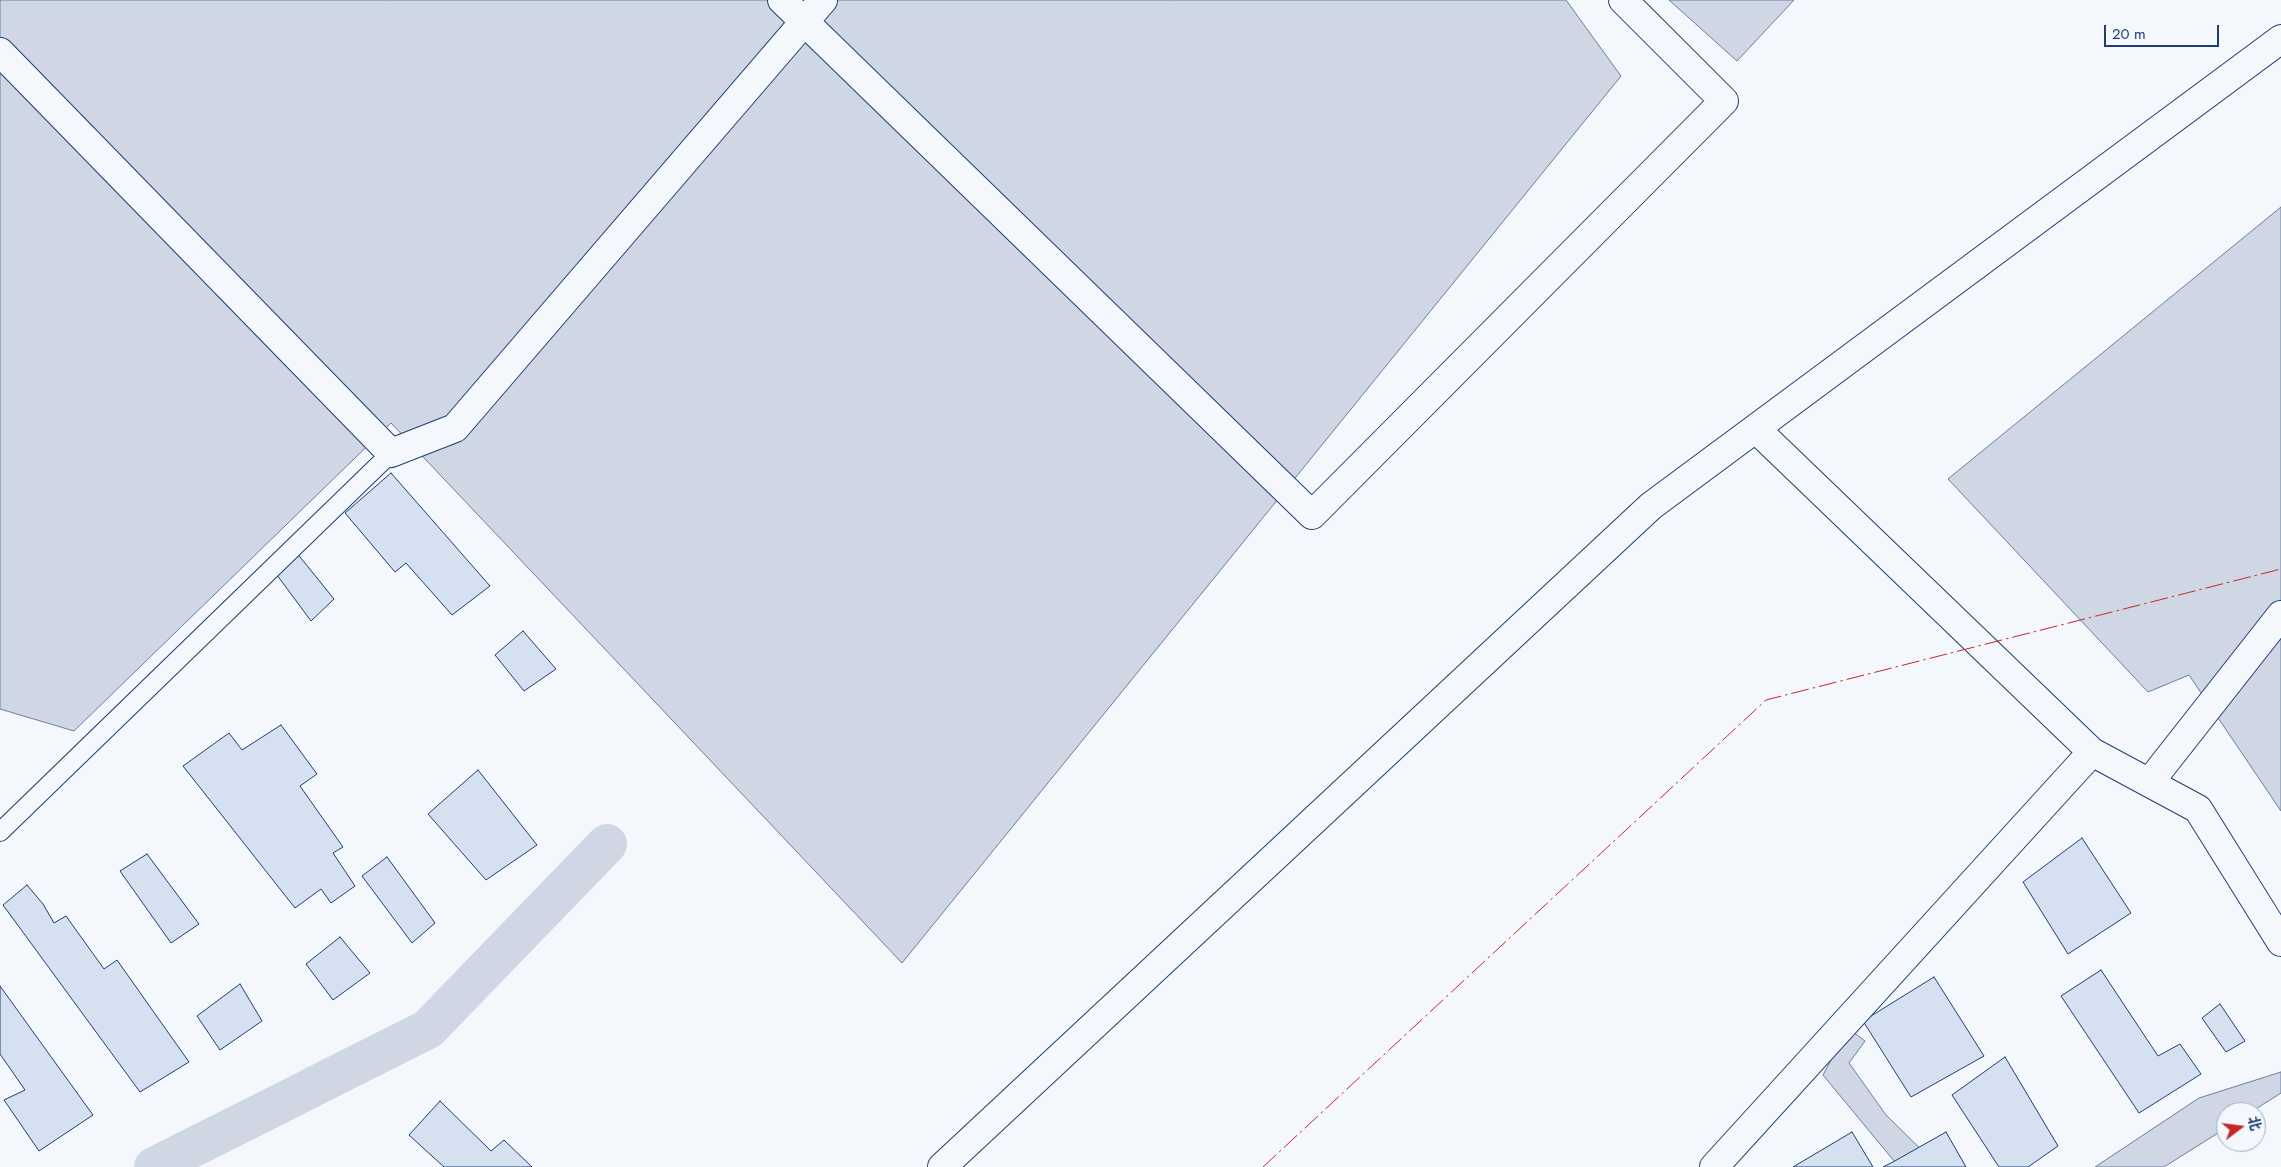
<!DOCTYPE html>
<html>
<head>
<meta charset="utf-8">
<style>
	body { margin:0 }
	#map { position:relative; width:2281px; height:1167px; overflow:hidden; background:#f4f7fb; font-family:Jost,"Noto Sans SC",sans-serif }
	canvas { display:block }
	.north { position:absolute; left:2216px; top:1102px; width:50px; height:50px; box-sizing:border-box; background:#f4f7fb; border:1px solid #9eadc5; border-radius:50%; rotate:75deg; font-size:14px; font-weight:700; line-height:20px; text-align:center; color:#1d3f73 }
	.north::after { content:''; display:block; margin:auto; width:18px; height:22px; background:#c62828; clip-path:polygon(50% 0,100% 100%,50% 72%,0 100%) }
	.scale { position:absolute; left:2104px; top:25px; width:115px; height:22px; box-sizing:border-box; border:2px solid #1d3f73; border-top:0; padding-left:6px; font-size:15px; line-height:18px; white-space:nowrap; color:#1d3f73; -webkit-text-stroke:4px #f4f7fb; paint-order:stroke }
</style>
</head>
<body>
<div id="map">
<canvas width="2281" height="1167"></canvas>
<div class="north">北</div>
<div class="scale">20 m</div>
</div>
<script>
const g = document.querySelector('canvas').getContext('2d');
g.lineJoin = 'round';
function fillPath(path, color) { g.fillStyle = color; g.fill(path, 'evenodd'); }
const shape = rows => new Path2D(rows.map(r => 'M' + r).join(''));
function trace(path, color, width, dash) { g.strokeStyle = color; g.lineWidth = width; g.lineCap = dash ? 'butt' : 'round'; g.setLineDash(dash || []); g.stroke(path); }
const water = shape([
	[0,0,1566,0,1621,76,902,963,391,423,74,731,0,709,0,0],
	[1669,0,1794,0,1737,61,1669,0],
	[2281,207,2281,811,2189,675,2148,692,1948,479,2281,207],
	[1848,1028,1865,1041,1849,1063,1886,1115,1939,1167,1899,1167,1823,1075,1848,1028],
	[2281,1072,2281,1093,2251,1112,2226,1112,2226,1128,2164,1167,2095,1167,2199,1098,2281,1072]
]);
fillPath(water, '#cfd7e4');
trace(water, '#687fa3', 1);
trace(shape([
	[154,1167,428,1029,607,844]
]), '#cfd7e4', 40);
const building = shape([
	[391,473,490,586,452,615,406,563,395,572,345,513,391,473],
	[296,552,334,599,311,621,274,571,296,552],
	[523,631,556,669,524,691,495,655,523,631],
	[281,725,317,774,300,786,343,847,333,853,355,886,331,903,321,889,295,908,183,766,229,733,242,750,281,725],
	[478,770,537,845,486,880,428,814,478,770],
	[2082,838,2131,913,2068,954,2023,882,2082,838],
	[147,854,199,924,171,943,120,871,147,854],
	[387,857,435,923,412,943,362,876,387,857],
	[27,885,43,904,54,923,66,916,104,969,117,960,189,1062,140,1092,3,905,27,885],
	[340,937,370,973,333,1000,306,964,340,937],
	[2101,970,2158,1056,2180,1044,2201,1074,2139,1113,2061,996,2101,970],
	[1934,977,1984,1056,1911,1097,1863,1021,1934,977],
	[240,984,262,1021,220,1050,197,1016,240,984],
	[0,986,93,1115,39,1151,4,1100,25,1090,0,1054,0,986],
	[2220,1004,2245,1041,2226,1052,2202,1018,2220,1004],
	[2005,1057,2058,1146,2028,1167,1999,1167,1952,1095,2005,1057],
	[440,1101,491,1151,504,1140,532,1167,444,1167,409,1135,440,1101],
	[1852,1132,1873,1167,1793,1167,1852,1132],
	[1946,1132,1966,1167,1883,1167,1893,1162,1946,1132]
]);
fillPath(building, '#d5e0f0');
trace(building, '#1d3f73', 1);
const service = shape([
	[0,832,391,453]
]);
const minor = shape([
	[2156,774,2281,615]
]);
const tertiary = shape([
	[782,0,1312,515,1724,101,1623,0],
	[0,52,391,453,455,428,823,0],
	[2092,752,2198,809,2281,942],
	[942,1167,1651,506,2281,39],
	[1714,1167,2092,752,1756,429]
]);
trace(service, '#1d3f73', 20);
trace(minor, '#1d3f73', 30);
trace(tertiary, '#1d3f73', 30);
trace(service, '#f4f7fb', 18);
trace(minor, '#f4f7fb', 28);
trace(tertiary, '#f4f7fb', 28);
trace(shape([
	[1263,1167,1766,700,2281,569]
]), '#c62828', 1, [18, 4, 2.5, 4]);
</script>
</body>
</html>
